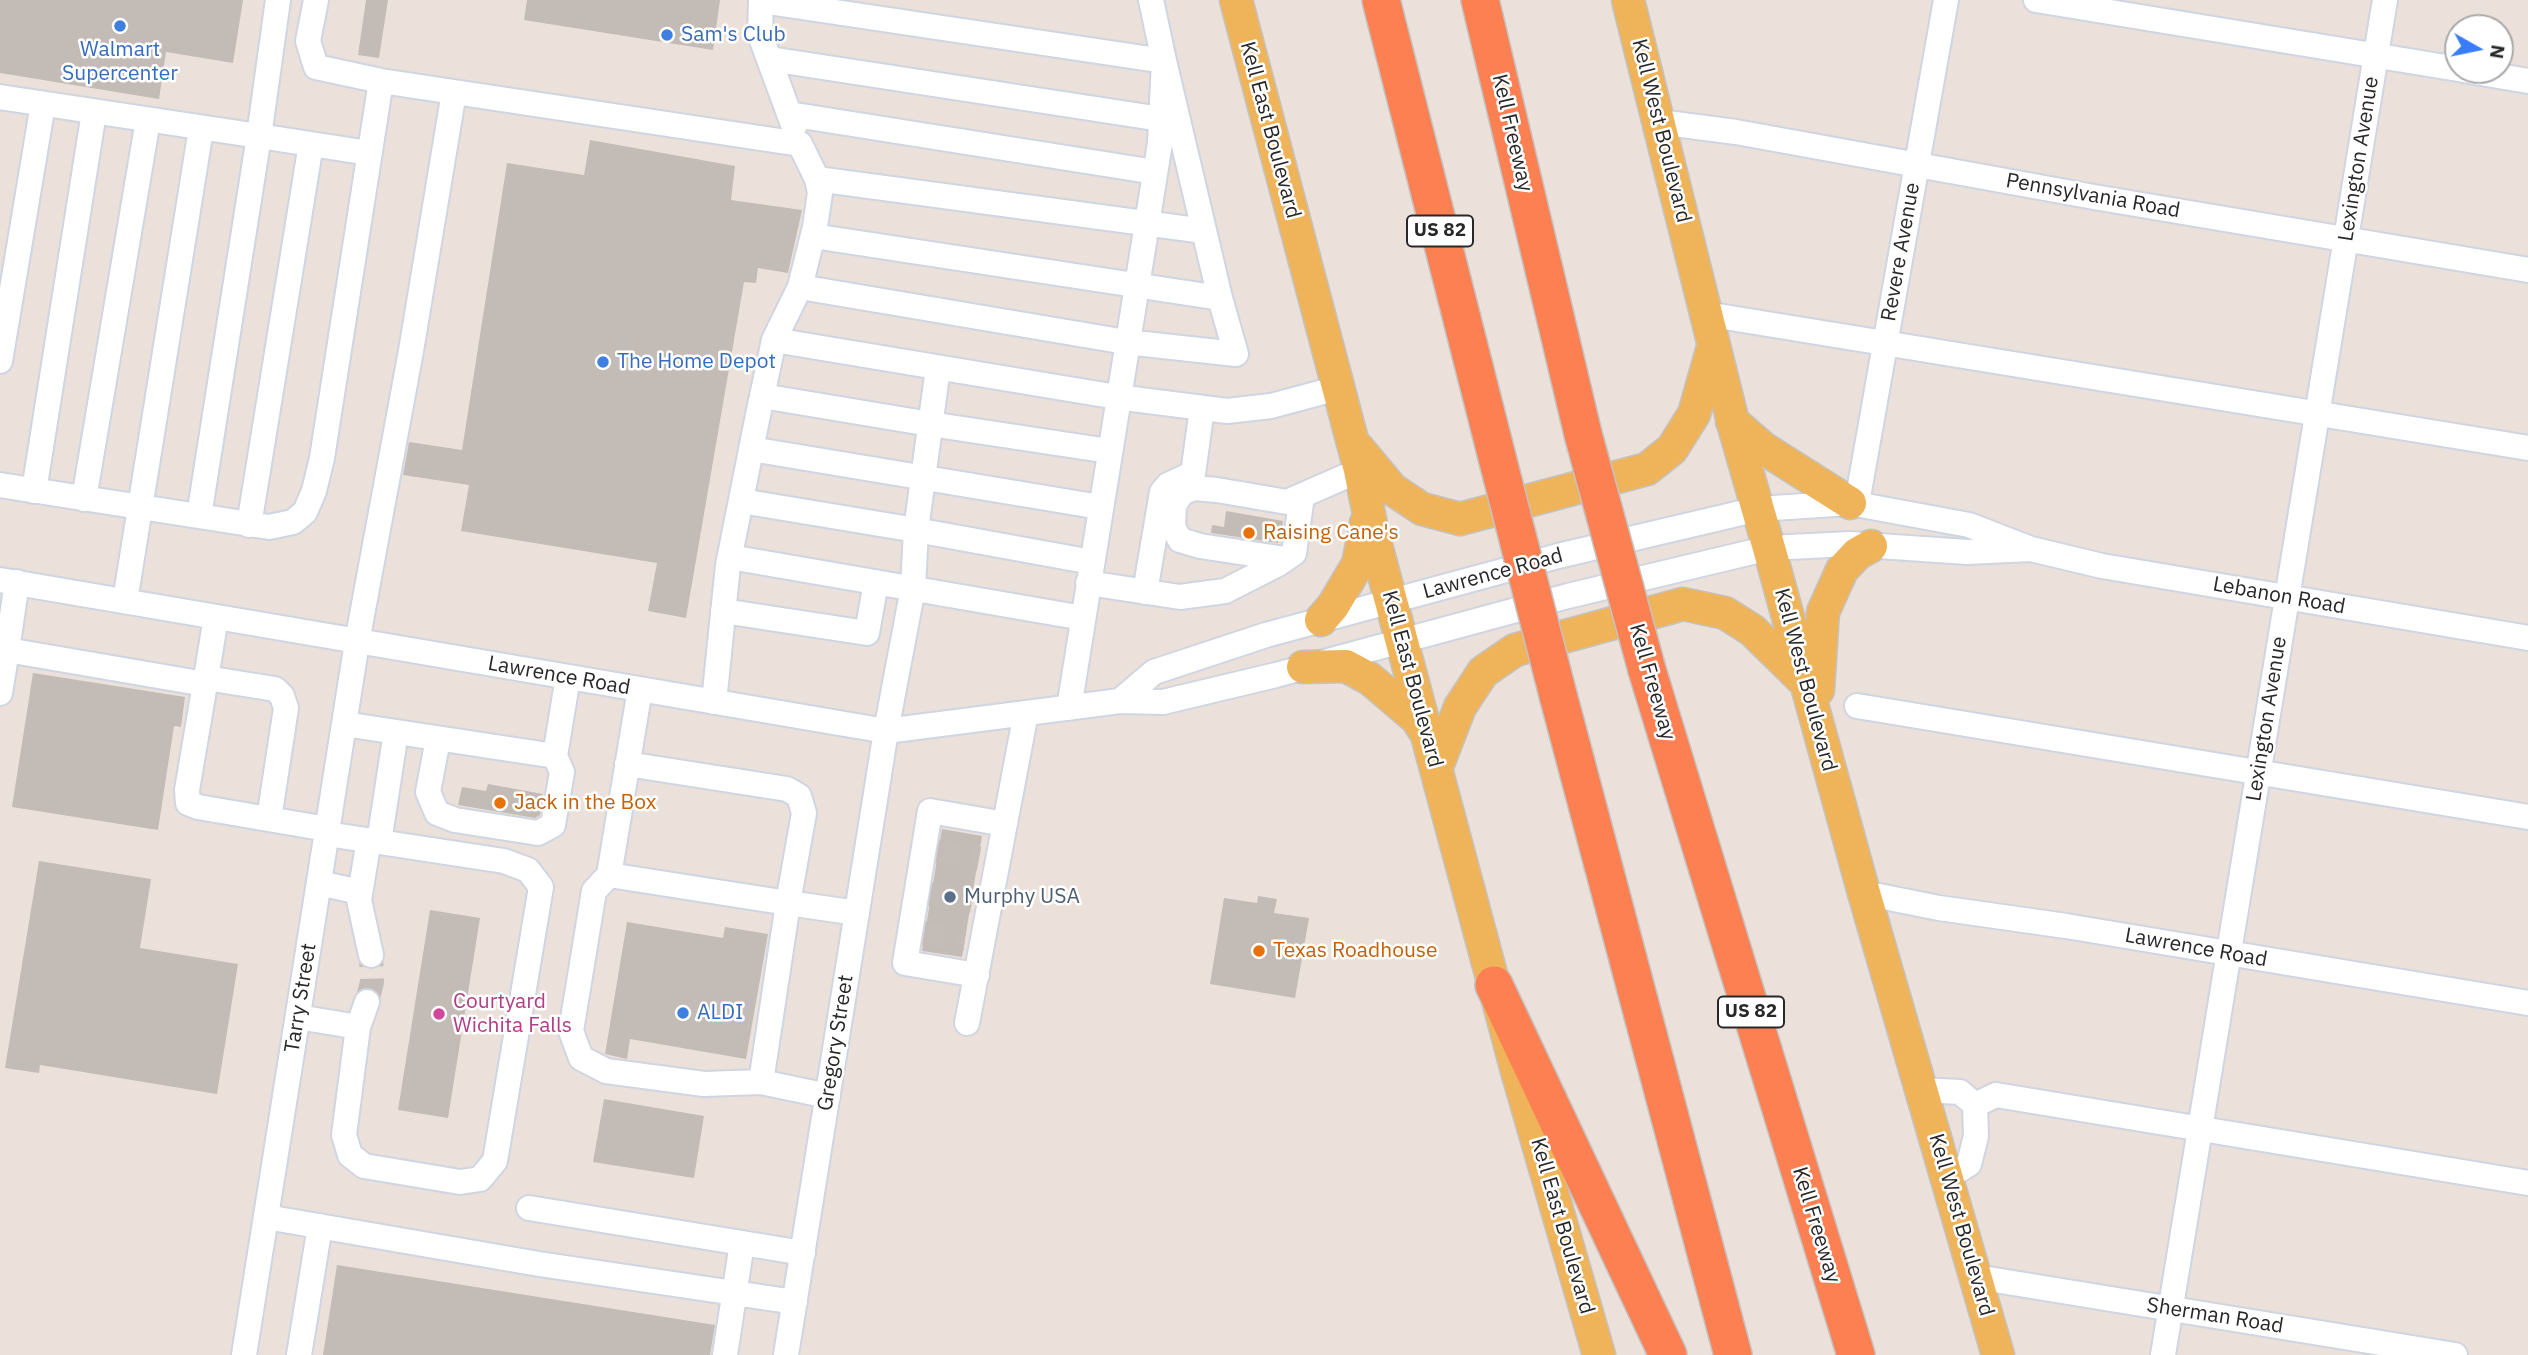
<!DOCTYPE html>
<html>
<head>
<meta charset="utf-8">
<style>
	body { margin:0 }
	#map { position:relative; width:2528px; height:1355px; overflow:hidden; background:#ebe1da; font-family:"IBM Plex Sans",sans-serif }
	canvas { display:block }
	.north { position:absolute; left:2444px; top:14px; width:70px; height:70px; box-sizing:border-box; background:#fff; border:2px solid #a9a9a9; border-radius:50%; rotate:99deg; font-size:19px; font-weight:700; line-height:28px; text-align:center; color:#282828 }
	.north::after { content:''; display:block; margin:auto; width:24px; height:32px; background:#397cf9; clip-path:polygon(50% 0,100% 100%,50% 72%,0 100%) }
</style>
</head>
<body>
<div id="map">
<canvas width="2528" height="1355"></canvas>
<div class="north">N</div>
</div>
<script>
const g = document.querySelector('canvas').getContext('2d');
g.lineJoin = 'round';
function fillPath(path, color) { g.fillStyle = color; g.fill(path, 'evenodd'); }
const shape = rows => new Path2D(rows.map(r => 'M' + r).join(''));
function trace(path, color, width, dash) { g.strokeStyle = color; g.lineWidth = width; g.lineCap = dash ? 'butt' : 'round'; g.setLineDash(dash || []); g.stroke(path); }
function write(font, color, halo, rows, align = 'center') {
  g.font = font + ' "IBM Plex Sans",sans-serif'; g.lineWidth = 5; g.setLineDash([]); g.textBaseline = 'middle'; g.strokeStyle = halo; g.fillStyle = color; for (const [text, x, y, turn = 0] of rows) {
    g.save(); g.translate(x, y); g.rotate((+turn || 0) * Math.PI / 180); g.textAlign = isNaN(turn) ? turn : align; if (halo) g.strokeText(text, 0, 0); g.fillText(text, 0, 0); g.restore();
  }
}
fillPath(shape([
	[0,0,243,0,233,63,166,52,159,99,0,73],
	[366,0,388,0,379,58,358,55],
	[527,0,720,0,713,50,524,20],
	[590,140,735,166,731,200,802,210,788,273,758,268,756,283,744,282,686,618,648,611,657,563,461,531,469,485,403,475,409,442,462,450,507,163,584,175],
	[1226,511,1283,521,1281,539,1278,539,1278,543,1211,533,1212,525,1224,527],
	[33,673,185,697,181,727,174,726,158,830,12,807],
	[488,784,543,794,540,815,535,818,458,805,462,787,486,791],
	[942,829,982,836,962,957,922,951],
	[39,861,151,879,140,948,238,964,217,1094,40,1065,39,1073,5,1068],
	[1258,896,1277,899,1274,913,1309,918,1295,998,1210,984,1224,898,1257,903],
	[430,910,480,918,448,1118,398,1110],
	[627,922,723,938,725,927,768,934,746,1059,630,1039,627,1059,605,1054],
	[604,1099,704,1116,694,1178,593,1162],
	[337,1265,715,1325,710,1355,323,1355]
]), '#c3bbb6');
trace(shape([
	[936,851,979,859],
	[929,894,972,901],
	[922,933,965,939],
	[367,1002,372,982,371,955]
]), '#c4bcb6', 24, [24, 12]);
const minor = shape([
	[316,0,308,41,316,67,381,81,800,144,817,179,820,193,815,227,800,287,774,340,758,415,728,565,714,702],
	[761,0,760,35,794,127],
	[2036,0,2458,69],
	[761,1,1164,61,1220,298,1236,354,1126,342,800,287],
	[770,59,1161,119],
	[2463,70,2528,81],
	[0,97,259,136,278,0],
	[789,114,1155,172],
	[1659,122,1736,132,2094,197,2528,270],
	[817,179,1204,231],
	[813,236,1220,298],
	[1706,314,2528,448],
	[774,340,1117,397,1227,411,1271,406,1338,388],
	[0,361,43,104],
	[762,396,930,424,1109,451],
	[751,449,1100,507],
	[1193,474,1202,408],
	[0,485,269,527,293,522,305,512,314,491,322,458,381,81],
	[34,491,94,112],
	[84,499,148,120],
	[741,501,916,530,1092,562],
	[1857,503,1946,0],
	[199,516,259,136,369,153],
	[249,525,311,144],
	[730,557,1083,618],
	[1285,559,1200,546,1180,540,1173,527,1174,505,1182,493,1194,488,1217,490,1287,502,1360,470],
	[0,580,886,731,1120,701,1163,702,1276,675,1568,596,1769,548,1850,544,1967,552,2031,549],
	[17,582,7,650,205,684,187,790,188,803,198,807,327,829],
	[1088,583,1180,597,1225,591,1278,564,1294,553,1302,496],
	[1145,592,1162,492,1168,485,1192,474],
	[125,601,201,129],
	[723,611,867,633,876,582],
	[206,678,275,689,282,696,286,708,269,819],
	[205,684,216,617],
	[640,689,609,875,594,891,571,1031,581,1058,606,1071,704,1084,761,1082,828,1096],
	[0,693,7,650],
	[1120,701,1154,672,1266,635,1558,556,1758,509,1850,503,1969,525,2031,549,2102,566,2528,638],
	[1857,706,2528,817],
	[1069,708,1160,143,1164,61,1151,0],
	[344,724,555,756,568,677],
	[438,739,428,792,437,813,455,820,538,833,553,825,562,772,555,756],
	[327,834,504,861,528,870,541,887,495,1161,480,1179,460,1182,364,1166,350,1155,344,1135,358,1027,367,1002],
	[369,840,359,900,371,955],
	[379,842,396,732],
	[609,875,788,903,804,813,799,796,787,789,627,764],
	[319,883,360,892],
	[1864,893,1939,908,2066,926,2528,1003],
	[977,975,905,963,930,811,1005,824],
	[298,1017,358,1027],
	[967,1023,1026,713],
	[761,1082,788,903,857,913],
	[1921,1090,1960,1092,1975,1105,1976,1136,1969,1164,1947,1178],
	[1975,1105,1996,1095,2528,1183],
	[529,1208,803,1253],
	[266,1217,539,1264,795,1302],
	[1976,1277,2455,1355],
	[244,1355,357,642,411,351,454,92],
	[299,1355,320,1226],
	[725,1355,742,1243],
	[786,1355,886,731,913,588,916,530,938,368],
	[2163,1355,2385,0]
]);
const major = shape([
	[1236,0,1360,470,1373,534,1517,1071,1599,1355],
	[1628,0,1735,430,1769,548,1864,893,1998,1355],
	[1732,421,1763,448,1850,503],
	[1357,447,1392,489,1422,509,1460,519,1647,469,1672,449,1694,414,1713,347],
	[1321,620,1333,606,1358,564,1366,523],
	[1303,667,1346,666,1370,679,1417,719,1424,730],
	[1818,690,1823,612,1842,570,1857,554,1871,546],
	[1436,769,1460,707,1483,672,1515,650,1683,604,1725,613,1752,630,1805,682]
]);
const highway = shape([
	[1381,0,1498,461],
	[1480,0,1583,434],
	[1647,670,1856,1355],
	[1558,695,1733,1355],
	[1494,985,1668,1355]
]);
trace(minor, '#cfd5e1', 28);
trace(major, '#c3c3c3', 35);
trace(highway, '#c3c3c3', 40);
trace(minor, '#fff', 24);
trace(major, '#efb45a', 32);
trace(highway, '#fd8052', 37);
const highwayBridge = shape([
	[1583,434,1647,670],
	[1498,461,1558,695]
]);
trace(highwayBridge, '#c3c3c3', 40, []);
trace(highwayBridge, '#fd8052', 37);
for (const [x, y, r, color] of [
	[120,26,7,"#3f7fe0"],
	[667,35,7,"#3f7fe0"],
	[603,362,7,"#3f7fe0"],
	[1249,533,7,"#e8710a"],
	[500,803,7,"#e8710a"],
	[950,897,7,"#5c6f8a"],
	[1259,951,7,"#e8710a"],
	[683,1013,7,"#3f7fe0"],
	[439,1014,7,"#d1479c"]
]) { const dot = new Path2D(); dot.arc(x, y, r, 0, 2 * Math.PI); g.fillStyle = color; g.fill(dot); trace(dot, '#fff', 2.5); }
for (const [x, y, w] of [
	[1440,231,66],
	[1751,1012,66]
]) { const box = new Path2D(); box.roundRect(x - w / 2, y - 15.5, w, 31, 5); g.fillStyle = '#fff'; g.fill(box); trace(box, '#282828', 2); }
write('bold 19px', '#282828', null, [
	["US 82",1440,231],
	["US 82",1751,1012]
]);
write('21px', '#366cbe', '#fff', [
	["Sam's Club",681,35],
	["Walmart",120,50,"center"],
	["Supercenter",120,74,"center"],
	["The Home Depot",617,362],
	["ALDI",697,1013]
], 'left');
write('21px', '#282828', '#fff', [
	["Kell East Boulevard",1270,130,75],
	["Kell West Boulevard",1661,131,76],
	["Kell Freeway",1512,133,77],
	["Lexington Avenue",2359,159,-81],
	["Pennsylvania Road",2093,196,10],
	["Revere Avenue",1901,252,-80],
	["Lawrence Road",1493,574,-15],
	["Lebanon Road",2279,596,10],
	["Lawrence Road",559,676,10],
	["Kell East Boulevard",1412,679,75],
	["Kell West Boulevard",1805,680,75],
	["Kell Freeway",1652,682,74],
	["Lexington Avenue",2267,719,-81],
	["Lawrence Road",2196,948,10],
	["Tarry Street",301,998,-81],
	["Gregory Street",836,1043,-81],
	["Kell Freeway",1816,1225,73],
	["Kell West Boulevard",1961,1225,74],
	["Kell East Boulevard",1562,1226,74],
	["Sherman Road",2215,1316,9]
]);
write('21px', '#c56008', '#fff', [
	["Raising Cane's",1263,533],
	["Jack in the Box",514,803],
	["Texas Roadhouse",1273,951]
], 'left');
write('21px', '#4e5e75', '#fff', [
	["Murphy USA",964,897]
], 'left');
write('21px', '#b23c85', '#fff', [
	["Courtyard",453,1002],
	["Wichita Falls",453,1026]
], 'left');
</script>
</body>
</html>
